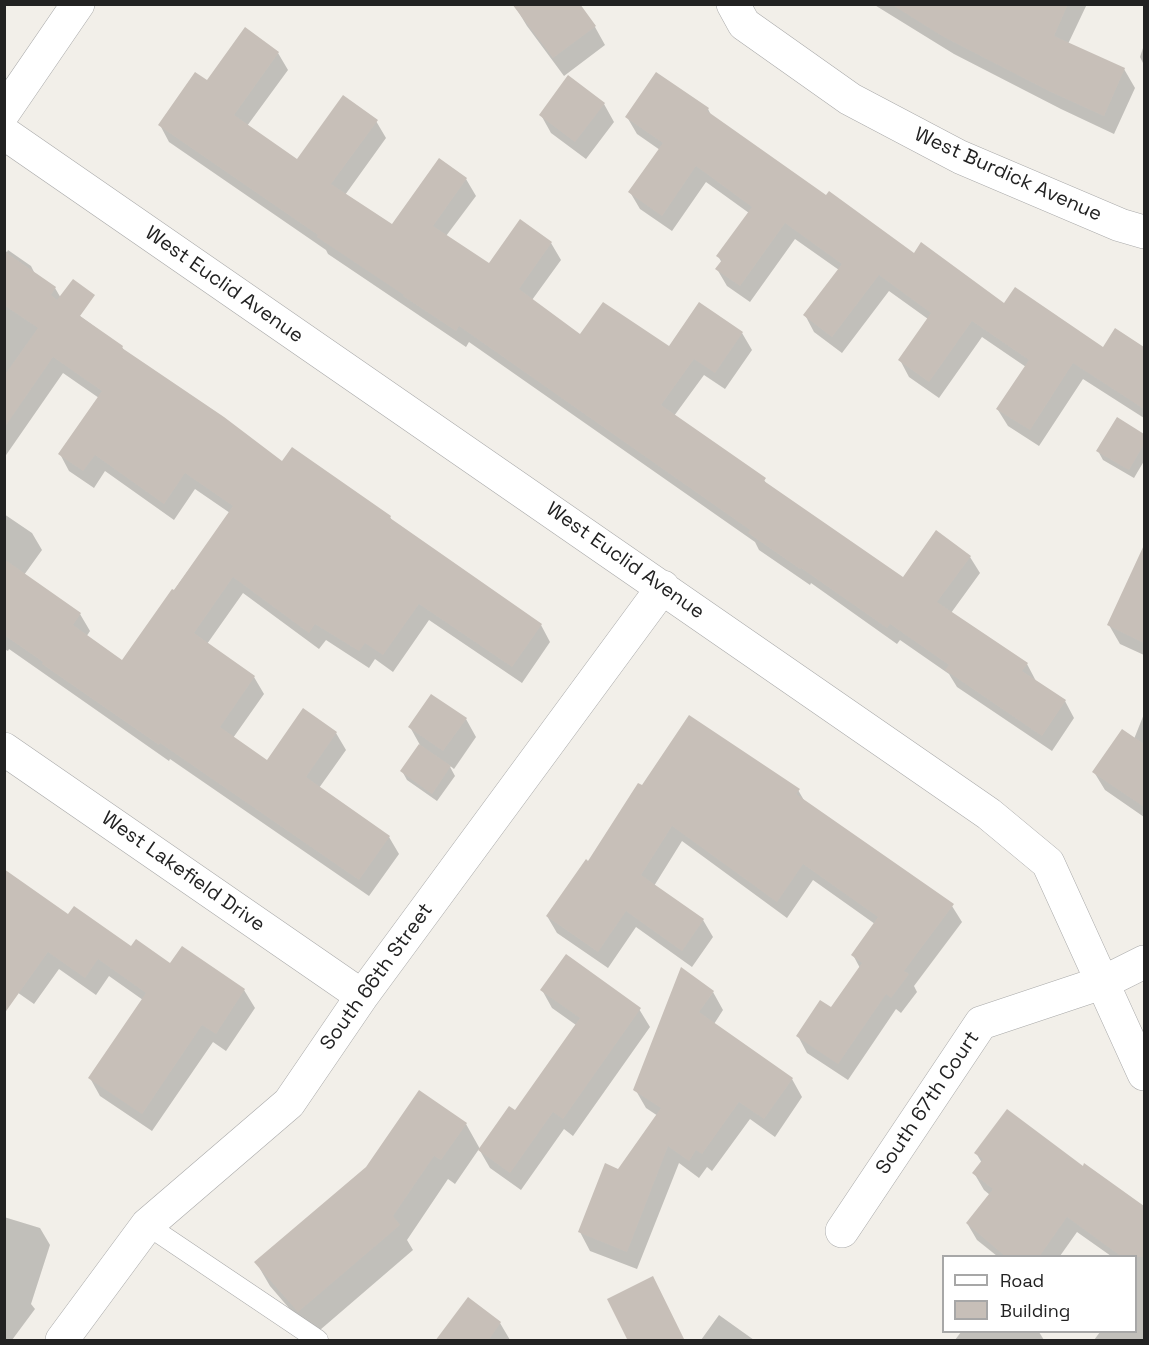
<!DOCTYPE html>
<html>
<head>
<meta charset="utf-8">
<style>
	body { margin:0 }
	#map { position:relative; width:1149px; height:1345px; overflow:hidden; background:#f2efe9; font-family:"Space Grotesk",sans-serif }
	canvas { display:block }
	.frame { position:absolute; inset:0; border:6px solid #222; pointer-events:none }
	.legend { position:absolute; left:942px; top:1255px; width:195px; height:78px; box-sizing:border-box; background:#fff; border:2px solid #a7a7a7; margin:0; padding:8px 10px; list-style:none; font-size:18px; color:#222 }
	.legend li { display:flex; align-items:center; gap:12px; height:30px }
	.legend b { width:30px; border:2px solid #a7a7a7 }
</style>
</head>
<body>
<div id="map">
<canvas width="1149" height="1345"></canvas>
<div class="frame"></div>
<ul class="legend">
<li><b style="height:8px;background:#fff"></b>Road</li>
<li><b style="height:16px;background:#c7bfb8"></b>Building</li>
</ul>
</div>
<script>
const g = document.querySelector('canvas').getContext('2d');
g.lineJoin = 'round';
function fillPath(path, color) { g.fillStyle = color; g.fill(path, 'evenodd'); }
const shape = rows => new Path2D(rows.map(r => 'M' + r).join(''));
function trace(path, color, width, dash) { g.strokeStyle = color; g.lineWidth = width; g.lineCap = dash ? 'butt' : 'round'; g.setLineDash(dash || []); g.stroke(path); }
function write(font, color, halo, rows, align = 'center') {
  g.font = font + ' "Space Grotesk",sans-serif'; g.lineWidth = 5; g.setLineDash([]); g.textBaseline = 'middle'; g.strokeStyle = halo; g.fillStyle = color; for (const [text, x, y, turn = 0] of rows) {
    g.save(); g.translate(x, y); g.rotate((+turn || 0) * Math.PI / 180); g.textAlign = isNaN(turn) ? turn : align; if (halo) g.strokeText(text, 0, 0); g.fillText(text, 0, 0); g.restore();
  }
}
fillPath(shape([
	[873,4,1087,4,1068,44,1124,69,1135,88,1114,134,1061,109,954,54],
	[516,8,595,27,605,45,564,76,527,26],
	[1144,45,1144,65,1140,57],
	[278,53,288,70,247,126,298,161,376,121,386,138,345,195,392,226,440,160,466,179,476,196,446,236,490,265,551,243,561,260,532,300,581,336,669,348,742,333,752,350,725,389,704,375,674,416,764,480,768,486,904,580,970,557,980,573,951,613,1027,664,1036,681,1065,701,1074,718,1052,751,957,687,949,674,900,640,897,644,811,583,810,585,759,550,755,542,469,342,466,347,328,254,326,250,169,142,160,125,207,82],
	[604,104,614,122,586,159,551,133,541,115],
	[708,109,712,117,827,197,914,255,1005,305,1103,349,1115,330,1144,349,1144,418,1083,379,1039,446,1008,426,998,410,1026,367,982,337,939,398,909,377,900,360,928,319,889,291,842,353,814,332,805,315,839,270,795,239,750,302,727,286,717,269,722,263,718,256,749,213,706,182,672,231,640,209,630,192,660,150,637,134,627,117],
	[4,250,7,252,8,250,31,266,35,274,55,288,65,305,122,347,125,352,282,463,390,517,393,522,541,625,550,642,522,683,429,620,393,672,375,659,369,668,326,640,319,649,243,593,207,644,254,677,264,694,233,738,267,762,336,733,346,750,319,788,389,837,399,854,369,896,170,759,169,761,9,649,8,651,4,649,4,514,32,533,42,550,24,575,80,614,90,631,86,637,122,662,230,513,195,489,174,520,105,471,94,488,69,471,60,454,99,398,63,373,4,458],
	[1118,419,1144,436,1144,461,1134,478,1103,460,1098,451],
	[1126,589,1144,598,1144,655,1120,644,1109,625],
	[1144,714,1144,817,1105,790,1094,772,1134,739],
	[466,719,476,737,454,769,449,765,455,776,437,801,407,780,402,771,420,745,410,727],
	[638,785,798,790,805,802,952,906,962,922,914,986,917,992,901,1013,896,1009,848,1080,807,1053,798,1036,831,1009,860,968,853,955,875,924,813,880,787,918,682,841,654,886,703,920,713,937,692,967,636,927,608,968,557,933,547,916,589,863],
	[68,916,170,966,244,990,255,1008,226,1051,213,1042,152,1131,100,1096,90,1078,143,1000,109,976,96,995,59,969,34,1004,4,983],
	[542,990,639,1009,650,1027,573,1136,564,1129,521,1190,490,1168,479,1149,455,1184,448,1179,407,1240,413,1250,313,1336,270,1286,256,1262,466,1124,480,1149,515,1113,576,1025,552,1008],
	[713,992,723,1010,714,1024,792,1079,802,1097,775,1137,750,1119,712,1171,707,1167,699,1178,679,1163,637,1269,590,1251,580,1232,619,1170,658,1116,646,1108,635,1089],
	[976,1153,1083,1168,1085,1165,1144,1208,1144,1340,1094,1340,1100,1332,1136,1332,1136,1256,1111,1256,1077,1232,1060,1256,997,1256,977,1240,967,1223,990,1195,984,1190,974,1173,982,1163],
	[4,1217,40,1228,50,1245,31,1304,35,1309,12,1340,4,1340],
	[468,1299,500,1323,510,1340,450,1340],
	[719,1315,754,1340,701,1340],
	[961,1332,1039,1332,1044,1340,955,1340]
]), '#0003');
fillPath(shape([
	[512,4,580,4,596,26,553,58],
	[891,4,1068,4,1054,36,1125,68,1104,116,1049,91,942,36],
	[245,27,279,52,234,115,297,159,343,95,378,120,331,184,392,224,439,158,467,178,433,226,489,263,520,219,552,242,519,289,580,334,603,302,669,346,699,302,743,332,715,373,694,359,661,405,766,478,764,481,903,577,936,530,971,556,937,602,1028,663,1022,671,1066,700,1042,736,945,670,949,665,890,624,887,628,801,568,800,569,748,533,750,530,459,326,456,331,403,296,404,295,317,237,318,235,158,125,195,72,207,80],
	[656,72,709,108,707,111,826,195,829,191,914,253,921,242,1004,303,1015,287,1103,347,1115,328,1144,347,1144,409,1073,363,1030,430,996,409,1029,360,972,321,929,382,898,360,931,313,879,275,832,337,803,315,842,264,785,223,740,286,715,269,722,260,716,256,752,207,696,166,662,216,628,192,663,143,625,117],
	[568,75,605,103,575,142,539,115],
	[4,251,56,287,51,295,57,300,73,279,95,295,80,316,123,346,122,348,224,417,282,461,292,447,391,516,390,518,542,624,512,667,419,604,383,655,365,643,359,651,315,624,309,633,233,577,194,633,255,676,220,727,267,760,303,708,337,732,306,777,390,836,359,880,160,743,159,745,42,664,43,662,4,635,4,559,81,613,73,625,122,660,172,589,174,590,233,506,185,473,164,504,95,455,83,471,58,454,102,391,53,357,4,428,4,376,38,328,4,305],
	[1117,417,1144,434,1144,444,1129,470,1096,451],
	[1144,545,1144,643,1107,625],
	[431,694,467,718,443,751,408,727],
	[689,715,800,789,796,794,954,904,904,971,909,974,891,998,886,994,838,1064,796,1036,820,1000,831,1007,862,963,851,955,878,917,803,864,777,902,672,826,641,875,704,919,682,951,626,911,598,952,546,916,586,859,588,861,638,783,642,785],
	[1122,729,1144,744,1144,807,1092,772],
	[419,744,451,766,432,794,400,771],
	[4,869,68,914,74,906,131,946,136,939,170,963,182,946,245,989,216,1034,202,1025,142,1114,88,1078,146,993,98,959,85,978,48,952,4,1014],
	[566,954,641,1008,563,1119,553,1112,510,1173,478,1150,509,1106,515,1110,580,1018,540,990],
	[681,967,714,991,699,1012,793,1078,764,1119,739,1102,702,1154,696,1150,689,1161,668,1146,627,1252,578,1232,605,1163,618,1169,661,1108,633,1090],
	[419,1090,467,1123,441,1160,434,1156,393,1216,400,1225,298,1312,254,1262,366,1167],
	[1007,1109,1083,1166,1084,1163,1144,1206,1144,1257,1122,1257,1067,1217,1039,1257,1006,1257,966,1223,993,1189,972,1173,983,1159,974,1153],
	[653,1276,685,1341,628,1341,607,1299],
	[468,1297,501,1322,488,1341,435,1341]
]), '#c7bfb8');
const lane = shape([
	[147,1225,318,1340]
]);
const street = shape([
	[733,4,744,24,850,99,960,157,1120,225,1144,232],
	[4,112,78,4],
	[4,133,989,814,1048,863,1144,1074],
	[4,749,362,996],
	[842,1231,981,1023,1104,982,1144,962],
	[62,1340,147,1225,289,1103,362,996,663,587]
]);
trace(lane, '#a9a9a9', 21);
trace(street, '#a9a9a9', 34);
trace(lane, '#fff', 20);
trace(street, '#fff', 33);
write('20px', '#222', '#fff', [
	["West Burdick Avenue",1008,175,24],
	["West Euclid Avenue",224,285,35],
	["West Euclid Avenue",625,561,35],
	["West Lakefield Drive",183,872,35],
	["South 66th Street",377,977,-54],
	["South 67th Court",928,1103,-56]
]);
</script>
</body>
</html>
